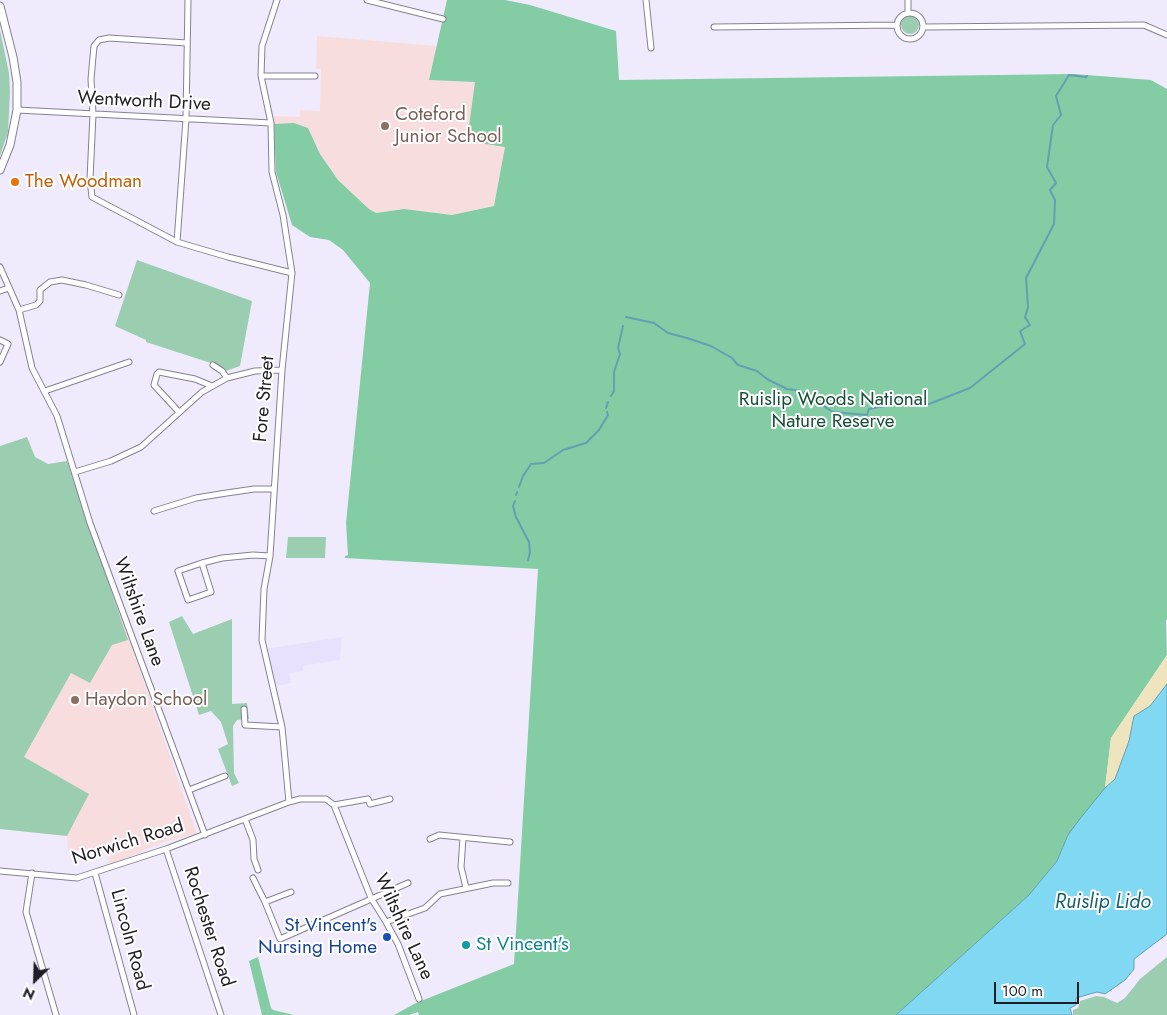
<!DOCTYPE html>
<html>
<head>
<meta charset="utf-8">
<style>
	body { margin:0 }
	#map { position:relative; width:1167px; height:1015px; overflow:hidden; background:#efebfc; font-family:Jost,sans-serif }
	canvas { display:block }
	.north { position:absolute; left:10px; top:955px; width:50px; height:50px; -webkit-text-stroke:4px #fff; paint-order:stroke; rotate:204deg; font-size:14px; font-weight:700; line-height:20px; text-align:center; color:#1f1d25 }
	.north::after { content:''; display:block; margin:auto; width:18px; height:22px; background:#1f1d25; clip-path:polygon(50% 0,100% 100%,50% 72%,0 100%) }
	.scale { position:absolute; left:994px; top:982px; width:85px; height:22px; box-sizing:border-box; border:2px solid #1f1d25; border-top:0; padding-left:6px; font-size:15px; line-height:18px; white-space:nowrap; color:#1f1d25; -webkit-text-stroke:4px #fff; paint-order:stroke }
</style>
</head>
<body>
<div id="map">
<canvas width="1167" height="1015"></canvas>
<div class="north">N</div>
<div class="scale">100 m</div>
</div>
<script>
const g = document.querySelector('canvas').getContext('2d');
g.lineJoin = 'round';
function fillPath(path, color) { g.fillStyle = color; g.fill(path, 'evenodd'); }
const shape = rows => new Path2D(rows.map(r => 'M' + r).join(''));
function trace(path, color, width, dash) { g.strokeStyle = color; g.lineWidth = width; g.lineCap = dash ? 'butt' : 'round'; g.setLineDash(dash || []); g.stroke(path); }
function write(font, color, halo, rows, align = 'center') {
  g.font = font + ' Jost,sans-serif'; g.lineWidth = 4; g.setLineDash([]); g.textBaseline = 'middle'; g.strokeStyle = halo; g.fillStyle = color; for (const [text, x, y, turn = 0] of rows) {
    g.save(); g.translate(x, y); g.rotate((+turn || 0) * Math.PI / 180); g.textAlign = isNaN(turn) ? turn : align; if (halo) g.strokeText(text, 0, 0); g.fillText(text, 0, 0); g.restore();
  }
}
fillPath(shape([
	[342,637,340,660,303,666,303,671,289,673,291,683,277,686,267,659,265,649]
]), '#e8e1fe');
fillPath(shape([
	[317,36,437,46,429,80,475,82,505,147,494,206,452,215,404,209,376,213,369,209,338,180,320,154,308,128,294,123,274,124,274,116,300,117,300,110,320,111,321,69,316,69],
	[27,437,35,457,48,464,67,461,197,834,164,842,110,865,105,850,68,850,67,836,0,829,0,446]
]), '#f8dddf');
fillPath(shape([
	'901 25a9 9 0 1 1 18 0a9 9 0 1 1-18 0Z',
	[0,30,9,73,10,92,8,132,0,156],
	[137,260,252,301,240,366,226,371,220,366,146,342,146,340,115,326],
	[27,437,35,457,48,464,67,461,128,640,112,645,90,683,71,673,24,757,89,794,67,836,0,829,0,446],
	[288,537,326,537,325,558,286,558],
	[182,616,193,634,232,619,232,704,247,703,249,719,237,720,233,726,234,773,239,783,232,786,218,749,228,744,221,722,211,711,199,715,169,622],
	[1167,957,1167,1015,1073,1015,1073,1010,1078,1008,1080,1001,1096,996,1104,997,1117,1003,1125,998,1140,979]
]), '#9bceb1');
fillPath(shape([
	[447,0,505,0,530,5,616,31,619,80,1074,74,1151,80,1167,89,1167,619,1166,621,1167,655,1111,738,1105,788,1068,835,1057,861,1029,895,896,1015,419,1015,418,1012,409,1015,394,1015,416,1003,514,964,538,569,345,558,345,556,348,555,346,523,370,283,343,250,329,240,310,237,292,225,276,172,274,124,294,123,308,128,320,154,338,180,369,209,376,213,404,209,452,215,494,206,505,147,467,141,475,82,429,80],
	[258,957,271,1008,273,1010,294,1015,262,1015,249,961]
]), '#83cca4');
fillPath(shape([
	[1167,655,1167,684,1150,706,1134,716,1129,742,1115,779,1105,788,1111,738]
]), '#eee5bf');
const water = shape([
	[1167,684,1167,934,1134,959,1134,969,1125,980,1105,994,1097,992,1076,998,1076,1005,1070,1008,1072,1015,896,1015,1029,895,1057,861,1068,835,1079,820,1105,788,1115,779,1129,741,1134,716,1150,706,1167,684]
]);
fillPath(water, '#80d8f2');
trace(water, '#63a0b4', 1);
trace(shape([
	[626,317,654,323,668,333,687,338,711,346,732,358,738,365,757,371,767,379,787,389,800,391,833,412,867,415,869,409,899,403,929,404,970,388,1025,344,1020,331,1030,325,1025,317,1028,307,1026,278,1054,224,1055,200,1050,190,1056,183,1047,167,1053,125,1061,115,1056,96,1069,75,1086,77,1087,76],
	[611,396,614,391,614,372,620,354,618,348,623,326],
	[606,408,608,402],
	[519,487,523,476,531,464,544,463,563,450,586,443,599,430,608,415,607,412],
	[516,495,517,492],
	[515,501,513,506,516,517,529,542,530,553,528,560]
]), '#63a0b4', 2);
const minor = shape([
	[277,0,262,46,261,76,271,123,272,172,283,215,292,273,282,370,270,556,264,589,262,640,282,727,289,802],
	[367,0,443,19],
	[646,0,651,48],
	[908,0,908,12],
	'897 26a13 13 0 1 1 26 0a13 13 0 1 1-26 0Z',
	[714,27,897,25],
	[923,27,1144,25,1167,35],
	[187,43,109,38,99,40,94,46,91,79,93,114,90,179,92,197,177,242,228,257,292,273],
	[261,76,315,76],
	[17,110,271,123],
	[177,242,186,119,188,0],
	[0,267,19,310,32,368,57,416,90,523,205,835],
	[0,291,9,288],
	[19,310,36,305,40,301,40,290,50,282,62,280,86,285,119,295],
	[0,340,8,344,0,362],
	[213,365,222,371,227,378],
	[45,391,129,362],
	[179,412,154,385,157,374,159,372,195,379,212,386],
	[75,472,111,461,141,447,202,392,227,378,255,371,282,370],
	[154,511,196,498,220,494,254,489,273,489],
	[202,563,211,592,188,600,178,571,202,563,222,558,253,555,270,556],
	[244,709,245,725,282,727],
	[189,790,225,776],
	[334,805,368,799,370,804,390,799],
	[245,819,253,840,254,859,258,870],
	[463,838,461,867,466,888],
	[430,839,439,835,510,842],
	[166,849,221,1015],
	[0,871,77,878,166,849,289,802,300,799,326,799,334,805,371,898,386,922,398,944,419,999],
	[32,873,26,912,56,1015],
	[95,873,134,1015],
	[253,878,265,902,280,939,408,883],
	[265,902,291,892],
	[386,922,425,908,440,894,493,883,508,883]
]);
const secondary = shape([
	[0,6,13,57,17,82,17,110,10,145,0,170]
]);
trace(minor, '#858194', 7);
trace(secondary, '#858194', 9);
trace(minor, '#fff', 5);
trace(secondary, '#fff', 7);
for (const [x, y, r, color] of [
	[385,126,5,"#8d6e63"],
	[15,182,5,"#e8710a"],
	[75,700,5,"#8d6e63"],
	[387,937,5,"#1a4fb4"],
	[466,945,5,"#0f9aa8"]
]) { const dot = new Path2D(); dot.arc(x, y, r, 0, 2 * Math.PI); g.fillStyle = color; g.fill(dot); trace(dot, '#fff', 2); }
write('19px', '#1f1d25', '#fff', [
	["Wentworth Drive",144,102,3],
	["Fore Street",265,399,-85],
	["Wiltshire Lane",138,612,70],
	["Norwich Road",128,843,-17],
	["Rochester Road",208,927,72],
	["Wiltshire Lane",403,927,65],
	["Lincoln Road",129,940,75]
]);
write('19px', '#785e54', '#fff', [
	["Coteford",395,115],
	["Junior School",395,137],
	["Haydon School",85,700]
], 'left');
write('19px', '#c56008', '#fff', [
	["The Woodman",25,182]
], 'left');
write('19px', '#174f35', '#fff', [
	["Ruislip Woods National",833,400],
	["Nature Reserve",833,422]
]);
write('19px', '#164399', '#fff', [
	["St Vincent's",377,926],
	["Nursing Home",377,948]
], 'right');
write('19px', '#0d838f', '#fff', [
	["St Vincent's",476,945]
], 'left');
write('italic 20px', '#165f71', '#fff', [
	["Ruislip Lido",1103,903]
]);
</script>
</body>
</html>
